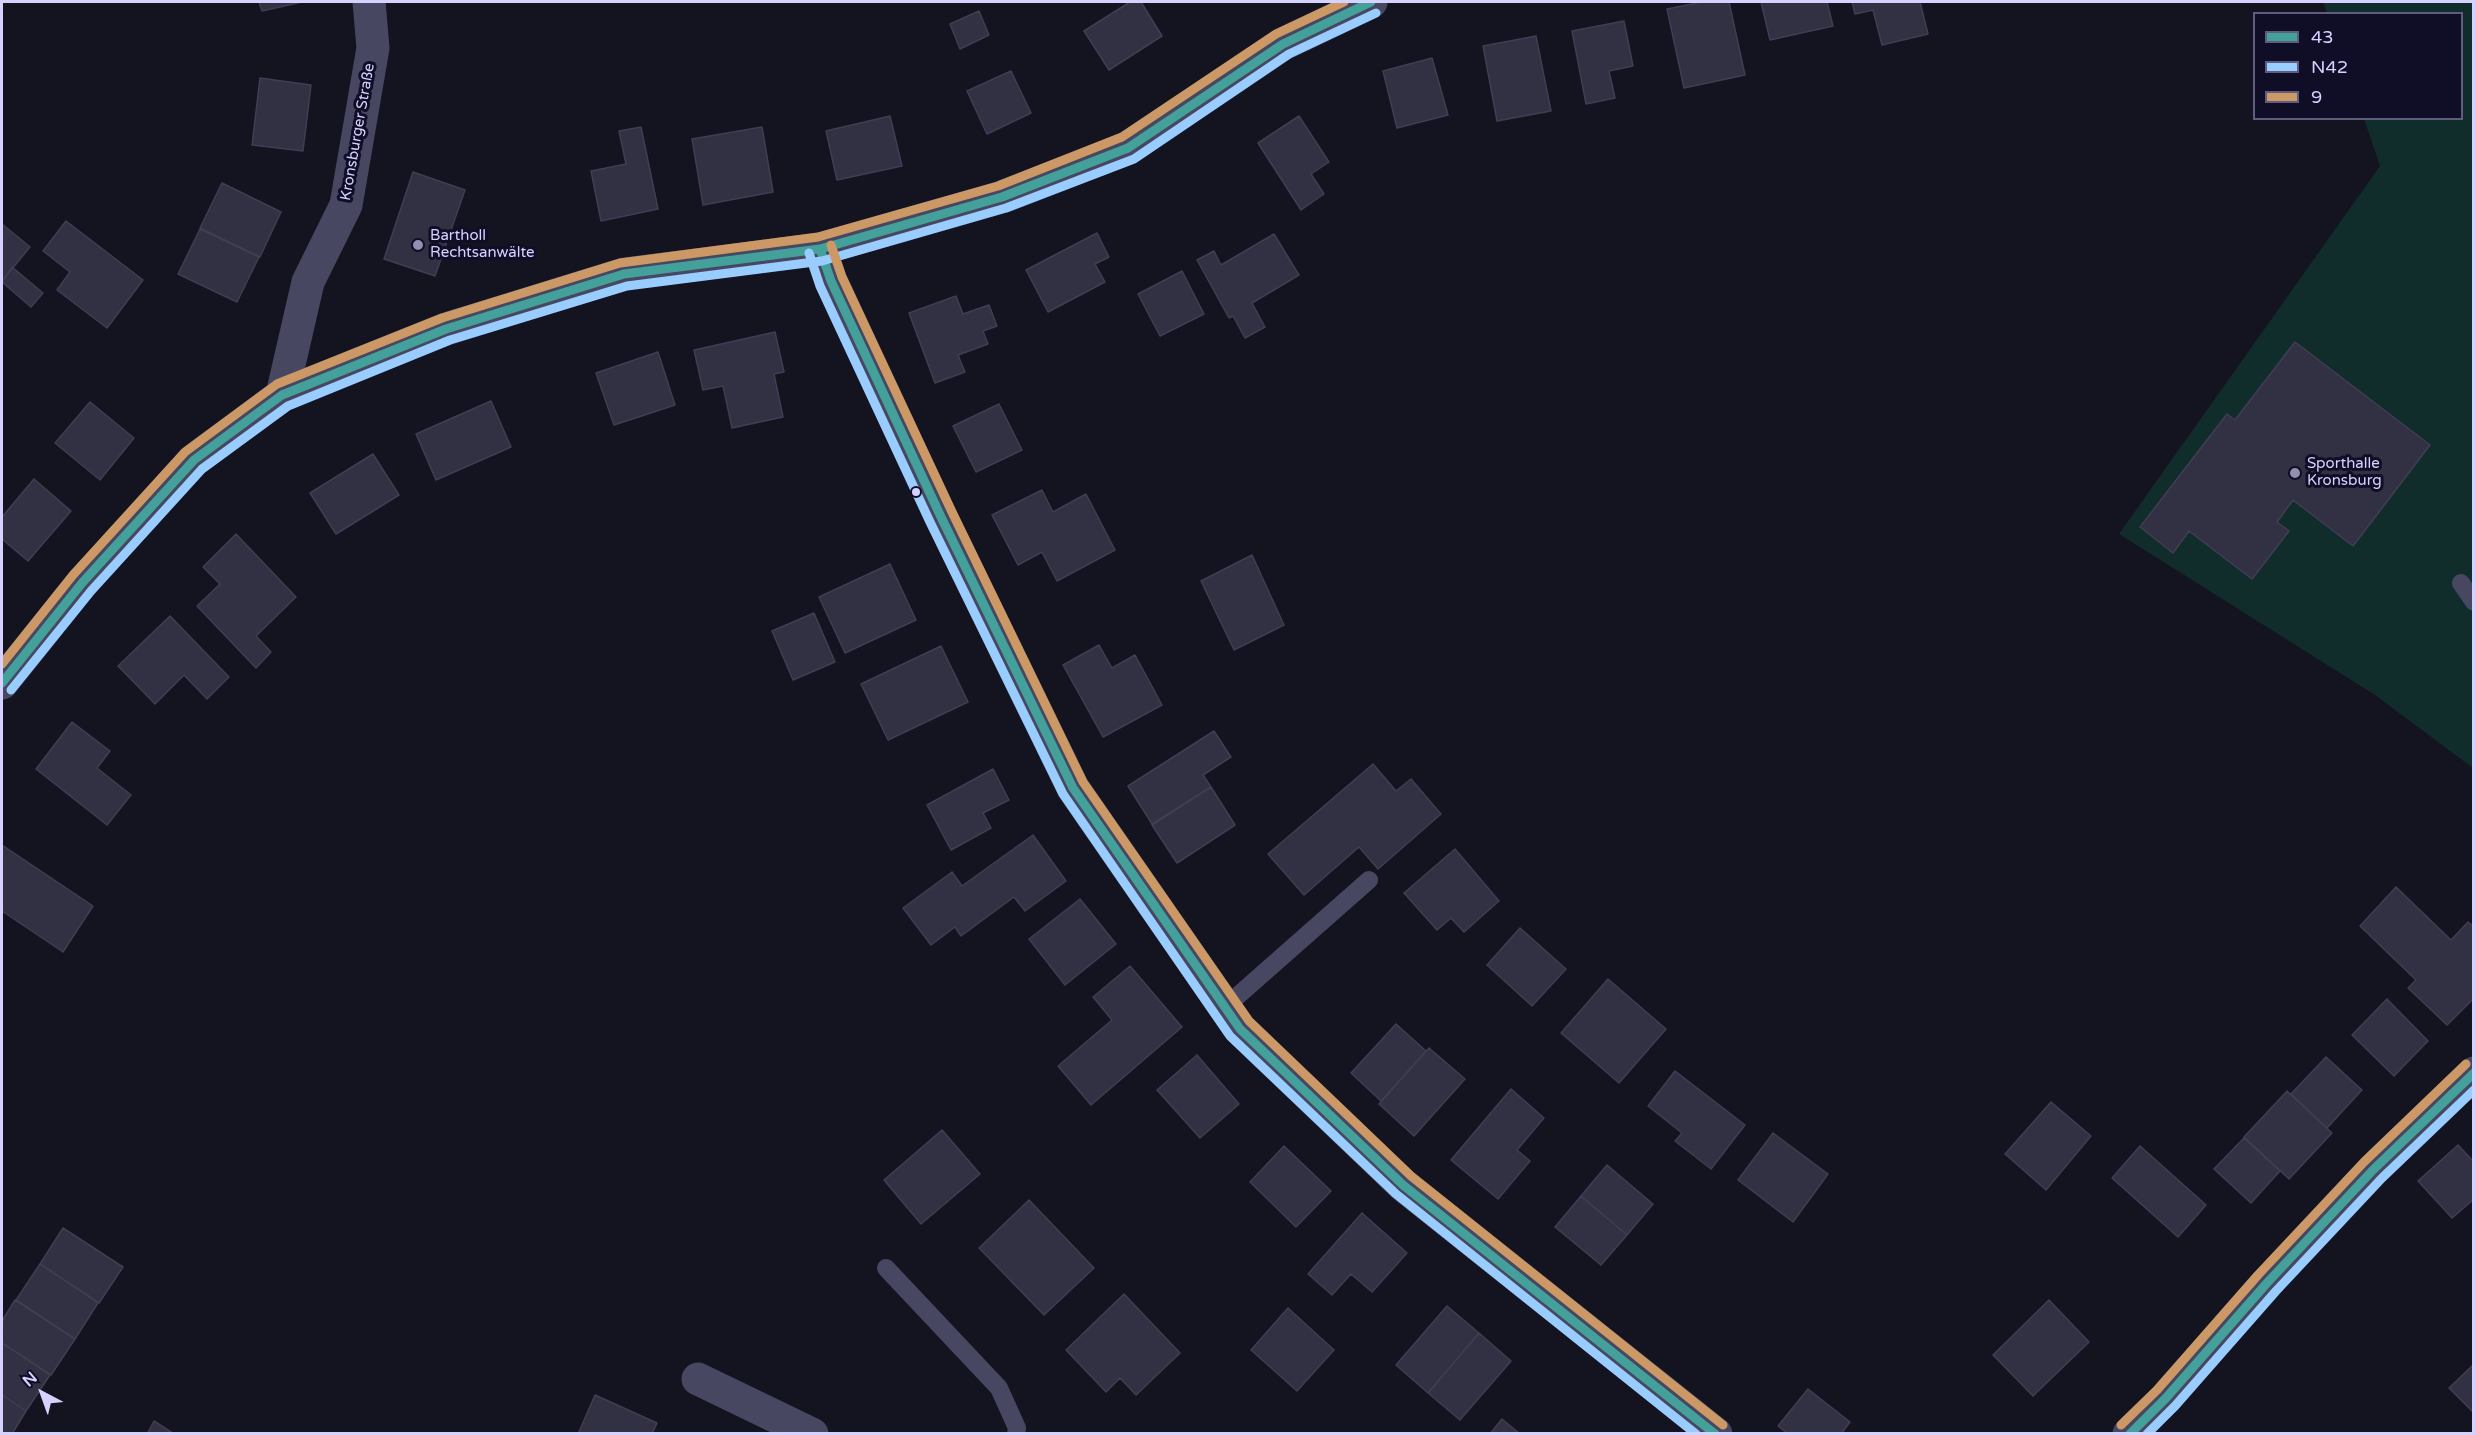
<!DOCTYPE html>
<html>
<head>
<meta charset="utf-8">
<style>
	body { margin:0 }
	#map { position:relative; width:2475px; height:1435px; overflow:hidden; background:#141320; font-family:"Varela Round",sans-serif }
	canvas { display:block }
	.frame { position:absolute; inset:0; border:3px solid #d6d2ff; pointer-events:none }
	.legend { position:absolute; left:2253px; top:12px; width:210px; height:108px; box-sizing:border-box; background:#100d26; border:2px solid #5f5c7d; margin:0; padding:8px 10px; list-style:none; font-size:18px; color:#d6d2ff }
	.legend li { display:flex; align-items:center; gap:12px; height:30px }
	.legend b { width:30px; border:2px solid #5f5c7d }
	.north { position:absolute; left:12px; top:1363px; width:60px; height:60px; -webkit-text-stroke:4px #100d26; paint-order:stroke; rotate:319deg; font-size:16px; font-weight:700; line-height:24px; text-align:center; color:#d6d2ff }
	.north::after { content:''; display:block; margin:auto; width:21px; height:27px; background:#d6d2ff; clip-path:polygon(50% 0,100% 100%,50% 72%,0 100%) }
</style>
</head>
<body>
<div id="map">
<canvas width="2475" height="1435"></canvas>
<div class="frame"></div>
<ul class="legend">
<li><b style="height:8px;background:#44a09b"></b>43</li>
<li><b style="height:8px;background:#9cf"></b>N42</li>
<li><b style="height:8px;background:#c96"></b>9</li>
</ul>
<div class="north">N</div>
</div>
<script>
const g = document.querySelector('canvas').getContext('2d');
g.lineJoin = 'round';
function fillPath(path, color) { g.fillStyle = color; g.fill(path, 'evenodd'); }
const shape = rows => new Path2D(rows.map(r => 'M' + r).join(''));
function trace(path, color, width, dash) { g.strokeStyle = color; g.lineWidth = width; g.lineCap = dash ? 'butt' : 'round'; g.setLineDash(dash || []); g.stroke(path); }
function write(font, color, halo, rows, align = 'center') {
  g.font = font + ' "Varela Round",sans-serif'; g.lineWidth = 6; g.setLineDash([]); g.textBaseline = 'middle'; g.strokeStyle = halo; g.fillStyle = color; for (const [text, x, y, turn = 0] of rows) {
    g.save(); g.translate(x, y); g.rotate((+turn || 0) * Math.PI / 180); g.textAlign = isNaN(turn) ? turn : align; if (halo) g.strokeText(text, 0, 0); g.fillText(text, 0, 0); g.restore();
  }
}
fillPath(shape([
	[2323,2,2473,2,2473,768,2375,695,2119,534,2380,166,2364,119,2462,118,2462,14,2327,13]
]), '#102d2c');
const building = shape([
	[259,2,302,2,262,11,259,2],
	[1130,2,1141,2,1162,36,1109,70,1084,31,1130,2],
	[1702,2,1729,2,1745,75,1684,88,1667,9,1702,2],
	[1761,2,1827,2,1833,26,1770,40,1761,2],
	[1852,2,1920,2,1928,34,1882,45,1873,10,1855,14,1852,2],
	[979,11,989,35,960,49,950,24,979,11],
	[1624,21,1633,66,1609,71,1615,98,1586,104,1572,31,1624,21],
	[1536,36,1551,111,1497,121,1483,46,1536,36],
	[1432,58,1448,115,1397,128,1383,71,1432,58],
	[1011,71,1031,113,987,134,967,91,1011,71],
	[260,78,311,85,303,151,252,145,260,78],
	[890,116,902,166,837,180,826,131,890,116],
	[1299,116,1329,162,1311,174,1324,194,1301,210,1258,143,1299,116],
	[641,127,658,209,601,221,591,171,626,164,619,131,641,127],
	[762,127,773,192,703,205,692,139,762,127],
	[413,172,465,190,435,276,384,259,413,172],
	[222,183,281,212,260,257,200,228,222,183],
	[66,221,143,280,107,328,57,290,70,272,43,251,66,221],
	[2,224,30,247,2,281,2,224],
	[200,229,259,257,237,302,178,274,200,229],
	[1097,233,1109,257,1095,264,1105,282,1048,312,1026,270,1097,233],
	[1274,234,1299,275,1252,303,1265,327,1245,338,1233,316,1229,318,1197,260,1214,251,1221,265,1274,234],
	[12,267,43,293,31,307,2,282,12,267],
	[1182,271,1204,314,1160,336,1138,294,1182,271],
	[956,296,963,314,989,305,997,326,983,331,988,344,958,355,965,372,935,383,909,313,956,296],
	[775,332,784,372,774,374,783,417,732,428,723,386,703,390,694,350,775,332],
	[2295,342,2430,445,2353,546,2293,500,2277,522,2289,531,2252,579,2189,531,2173,553,2140,527,2227,414,2235,420,2295,342],
	[658,352,675,405,614,425,596,373,658,352],
	[491,401,511,447,436,480,416,434,491,401],
	[90,402,134,438,100,480,55,443,90,402],
	[999,404,1022,450,976,472,953,426,999,404],
	[373,454,399,495,336,534,310,493,373,454],
	[34,479,71,511,28,561,2,539,2,517,34,479],
	[1042,490,1053,512,1086,494,1115,550,1057,581,1042,552,1018,565,992,515,1042,490],
	[236,534,296,597,256,636,271,652,256,668,197,606,220,584,203,567,236,534],
	[1252,555,1284,625,1234,650,1201,581,1252,555],
	[890,564,916,620,845,653,819,597,890,564],
	[814,613,835,662,793,680,772,631,814,613],
	[170,616,229,677,207,699,184,675,155,704,118,666,170,616],
	[1099,645,1112,668,1135,655,1162,705,1103,737,1063,665,1099,645],
	[941,646,968,702,888,740,861,684,941,646],
	[72,722,110,751,97,768,131,795,107,825,36,769,72,722],
	[1214,731,1231,757,1203,775,1211,787,1152,824,1128,786,1214,731],
	[1373,764,1396,791,1411,779,1441,814,1378,869,1359,847,1304,895,1268,854,1373,764],
	[993,769,1009,800,983,813,991,828,951,850,927,805,993,769],
	[1211,787,1235,825,1177,863,1152,825,1211,787],
	[1033,835,1066,881,1025,911,1014,897,961,936,955,927,931,945,903,908,952,872,962,886,1033,835],
	[2,845,93,906,63,952,2,911,2,845],
	[1455,849,1499,901,1464,932,1451,918,1437,930,1404,893,1455,849],
	[2396,887,2451,940,2468,922,2474,927,2474,998,2447,1025,2408,988,2416,980,2360,926,2396,887],
	[1080,899,1116,944,1065,985,1029,939,1080,899],
	[1520,928,1566,969,1532,1006,1487,965,1520,928],
	[1130,966,1182,1027,1091,1105,1058,1066,1112,1020,1093,997,1130,966],
	[1608,979,1666,1029,1619,1083,1561,1033,1608,979],
	[2387,999,2428,1041,2394,1076,2352,1035,2387,999],
	[1396,1024,1426,1051,1381,1101,1351,1073,1396,1024],
	[1429,1048,1465,1079,1414,1136,1379,1104,1429,1048],
	[1197,1055,1239,1104,1200,1138,1157,1090,1197,1055],
	[2326,1057,2362,1090,2327,1128,2291,1094,2326,1057],
	[1675,1071,1745,1125,1711,1169,1675,1141,1682,1133,1648,1106,1675,1071],
	[1511,1089,1544,1118,1517,1150,1530,1161,1498,1199,1451,1160,1511,1089],
	[2287,1091,2332,1133,2289,1179,2244,1137,2287,1091],
	[2051,1102,2091,1136,2046,1190,2005,1154,2051,1102],
	[942,1130,980,1174,921,1224,884,1180,942,1130],
	[1773,1133,1828,1174,1793,1222,1738,1180,1773,1133],
	[2244,1138,2280,1171,2251,1203,2214,1169,2244,1138],
	[2458,1145,2474,1162,2474,1199,2452,1218,2418,1181,2458,1145],
	[1284,1146,1331,1191,1296,1227,1250,1182,1284,1146],
	[2140,1146,2206,1205,2178,1237,2112,1178,2140,1146],
	[1607,1165,1653,1204,1627,1235,1581,1196,1607,1165],
	[1581,1196,1627,1235,1601,1265,1555,1227,1581,1196],
	[1029,1200,1094,1268,1044,1315,979,1248,1029,1200],
	[1362,1213,1407,1253,1372,1292,1351,1274,1332,1295,1308,1274,1362,1213],
	[63,1228,123,1267,99,1303,40,1264,63,1228],
	[40,1264,98,1303,75,1339,16,1300,40,1264],
	[1124,1294,1180,1353,1136,1395,1120,1378,1106,1392,1066,1350,1124,1294],
	[15,1300,75,1339,51,1375,2,1343,2,1321,15,1300],
	[2049,1300,2089,1342,2033,1396,1993,1355,2049,1300],
	[1447,1306,1479,1333,1428,1393,1396,1365,1447,1306],
	[1288,1308,1334,1350,1297,1391,1251,1350,1288,1308],
	[1479,1333,1511,1361,1460,1420,1428,1393,1479,1333],
	[2,1343,50,1375,26,1411,2,1395,2,1343],
	[2474,1364,2474,1413,2449,1388,2474,1364],
	[1808,1389,1850,1422,1841,1434,1788,1434,1778,1426,1808,1389],
	[2,1395,26,1411,12,1434,2,1434,2,1395],
	[595,1395,657,1423,652,1434,578,1434,595,1395],
	[1502,1419,1520,1434,1490,1434,1502,1419],
	[154,1421,174,1434,147,1434,154,1421]
]);
fillPath(building, '#323043');
trace(building, '#413d54', 1.5);
trace(shape([
	[2461,583,2474,602],
	[1225,1007,1369,880],
	[886,1268,999,1388,1017,1428,1016,1434]
]), '#474761', 18);
trace(shape([
	[820,249,831,281,941,517,1073,788,1240,1029,1403,1185,1716,1434],
	[282,395,308,282,346,205,373,48,369,2],
	[2,683,82,583,194,460,282,395,446,329,624,274,820,249,1002,197,1128,148,1283,44,1371,2],
	[698,1379,812,1434],
	[2129,1434,2166,1398,2267,1283,2373,1170,2474,1073]
]), '#474761', 33);
trace(shape([
	[820,249,831,281,941,517,1073,788,1240,1029,1403,1185,1715,1434],
	[2,683,82,583,194,460,282,395,446,329,624,274,820,249,1002,197,1128,148,1283,44,1371,2],
	[2130,1434,2166,1398,2267,1283,2373,1170,2474,1073]
]), '#44a09b', 9);
trace(shape([
	[809,253,820,286,930,522,1063,794,1230,1036,1396,1194,1696,1434],
	[11,690,91,591,202,469,288,406,450,340,627,286,822,261,1006,208,1134,159,1289,54,1376,13],
	[2147,1434,2175,1406,2276,1291,2382,1178,2474,1090]
]), '#9cf', 9);
trace(shape([
	[831,245,842,277,952,512,1083,782,1249,1021,1411,1176,1723,1425],
	[2,664,73,575,185,452,277,384,442,318,620,263,818,237,998,186,1122,137,1276,34,1344,2],
	[2121,1425,2157,1390,2258,1275,2364,1162,2466,1064]
]), '#c96', 9);
for (const [x, y, r, color] of [
	[418,245,6,"#928fb1"],
	[2295,473,6,"#928fb1"],
	[916,492,5,"#d6d2ff"]
]) { const dot = new Path2D(); dot.arc(x, y, r, 0, 2 * Math.PI); g.fillStyle = color; g.fill(dot); trace(dot, '#100d26', 2); }
write('15px', '#d6d2ff', '#100d26', [
	["Kronsburger Straße",358,132,-80]
]);
write('15px', '#d6d2ff', '#100d26', [
	["Bartholl",430,236],
	["Rechtsanwälte",430,253],
	["Sporthalle",2307,464],
	["Kronsburg",2307,481]
], 'left');
</script>
</body>
</html>
